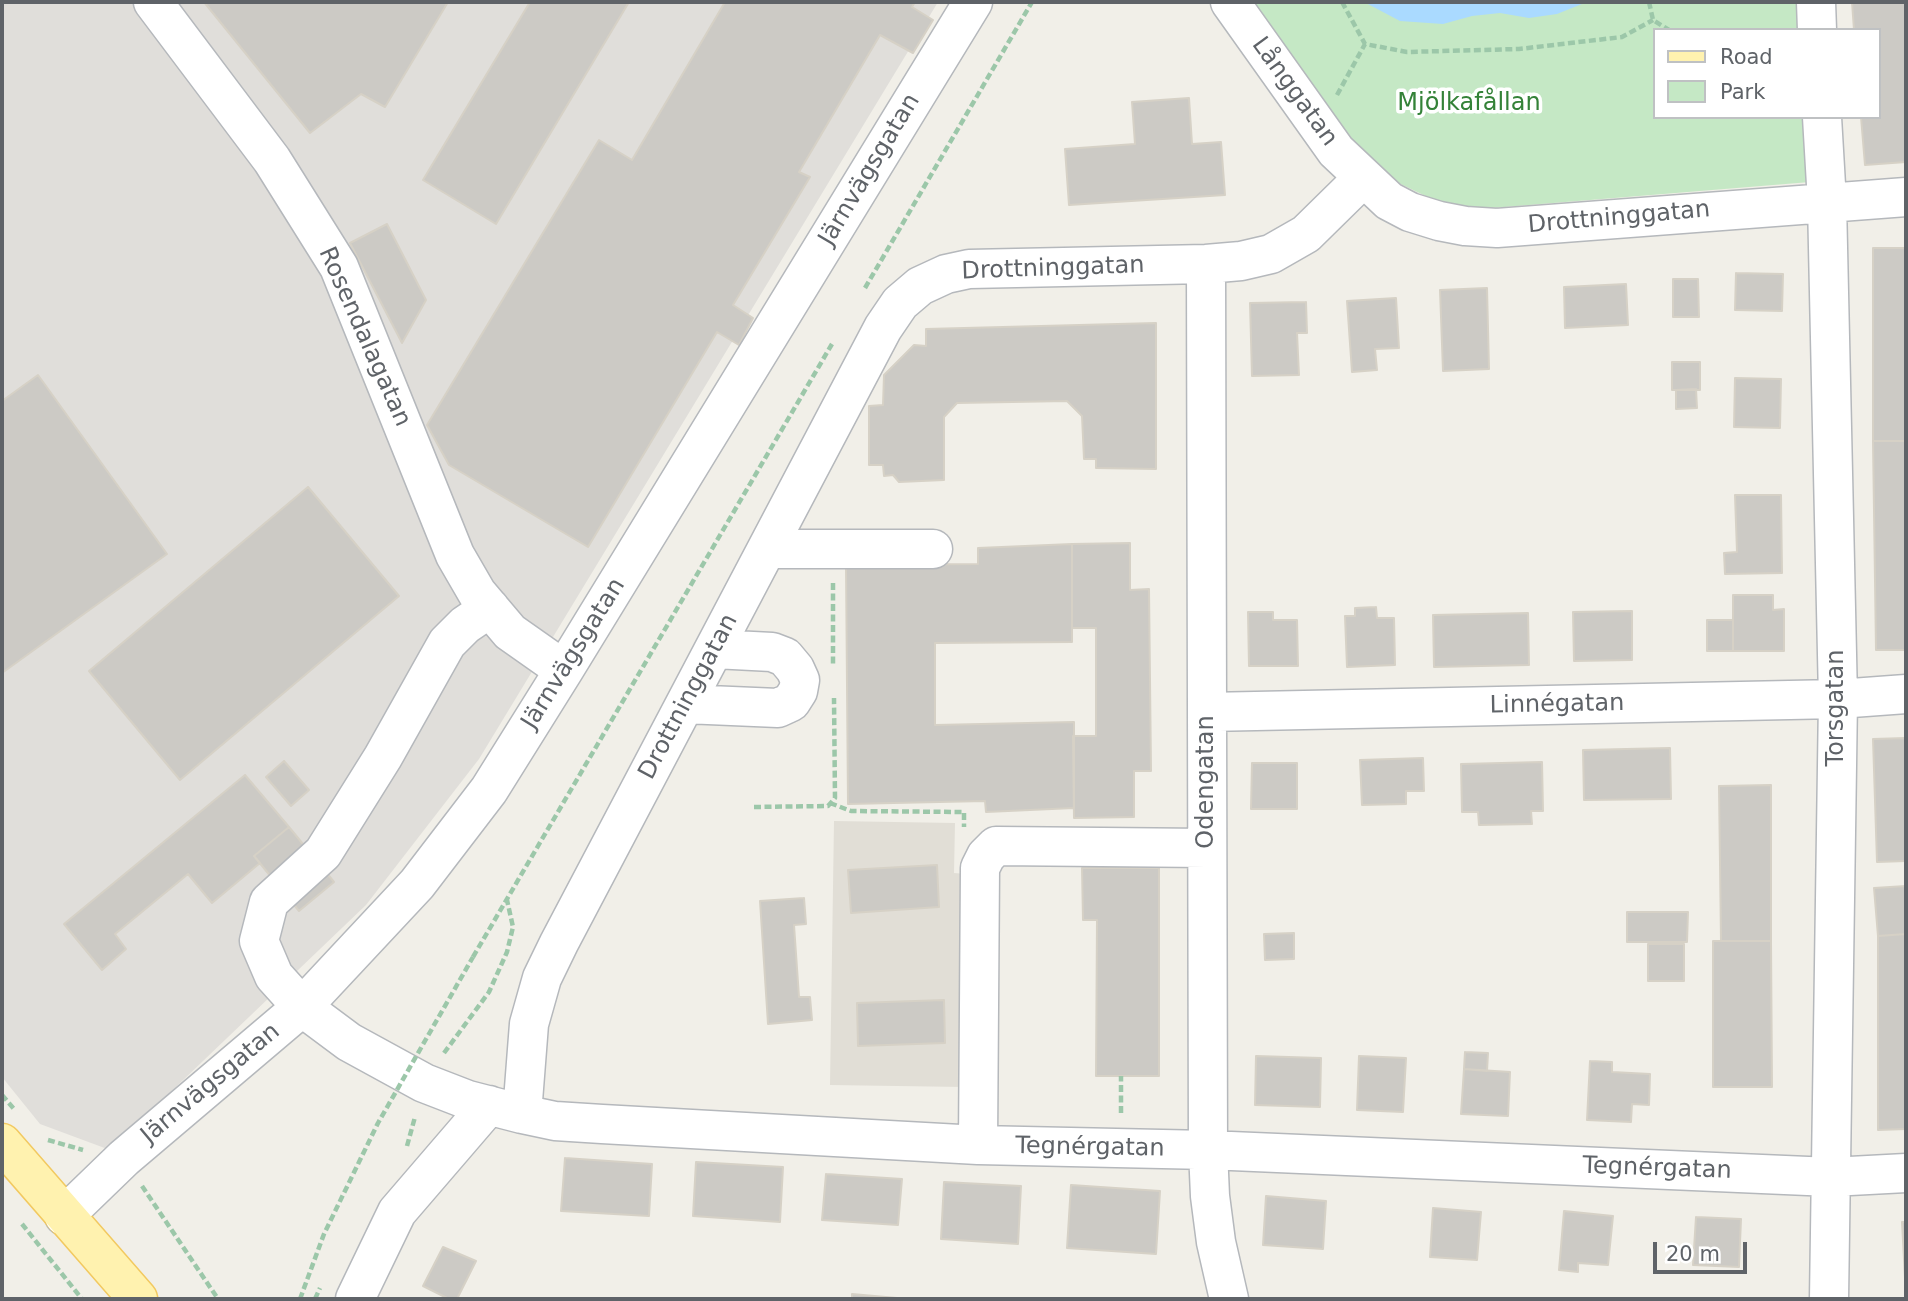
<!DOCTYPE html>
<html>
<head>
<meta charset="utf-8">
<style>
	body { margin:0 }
	#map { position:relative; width:1908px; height:1301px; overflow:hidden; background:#f1efe8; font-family:"DejaVu Sans",sans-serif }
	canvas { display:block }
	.frame { position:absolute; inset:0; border:4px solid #5f6368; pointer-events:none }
	.legend { position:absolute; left:1653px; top:28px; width:228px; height:91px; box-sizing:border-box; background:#fff; border:2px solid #bfc1c3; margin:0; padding:9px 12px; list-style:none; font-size:21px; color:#5f6368 }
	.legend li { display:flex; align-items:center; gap:14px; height:35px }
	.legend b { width:35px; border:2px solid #bfc1c3 }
	.scale { position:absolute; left:1653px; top:1242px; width:94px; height:32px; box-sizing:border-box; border:4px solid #5f6368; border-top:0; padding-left:9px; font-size:21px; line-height:24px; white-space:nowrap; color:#5f6368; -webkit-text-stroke:5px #fff; paint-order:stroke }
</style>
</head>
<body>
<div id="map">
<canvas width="1908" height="1301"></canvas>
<div class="frame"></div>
<ul class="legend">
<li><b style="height:9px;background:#fff2af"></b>Road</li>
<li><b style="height:19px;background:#c5e8c5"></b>Park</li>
</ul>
<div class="scale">20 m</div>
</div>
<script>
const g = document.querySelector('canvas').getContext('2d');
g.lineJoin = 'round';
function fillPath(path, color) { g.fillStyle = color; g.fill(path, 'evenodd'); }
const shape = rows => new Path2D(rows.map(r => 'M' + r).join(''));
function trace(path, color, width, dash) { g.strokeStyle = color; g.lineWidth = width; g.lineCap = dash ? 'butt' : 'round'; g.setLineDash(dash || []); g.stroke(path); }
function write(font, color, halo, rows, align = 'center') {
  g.font = font + ' "DejaVu Sans",sans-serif'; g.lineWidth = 7; g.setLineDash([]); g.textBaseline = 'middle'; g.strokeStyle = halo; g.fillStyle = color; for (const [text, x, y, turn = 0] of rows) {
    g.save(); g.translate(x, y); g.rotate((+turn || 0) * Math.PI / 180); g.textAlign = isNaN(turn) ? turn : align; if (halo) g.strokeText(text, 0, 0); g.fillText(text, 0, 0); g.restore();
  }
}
fillPath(shape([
	[2,2,938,2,479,759,366,905,110,1150,40,1124,2,1077]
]), '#e0deda');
fillPath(shape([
	[834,821,955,823,954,873,967,874,964,1087,830,1085]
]), '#e1ded6');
fillPath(shape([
	[1241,2,1799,2,1801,30,1654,30,1654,117,1806,117,1810,182,1492,208,1464,207,1438,202,1359,164]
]), '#c5e8c5');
fillPath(shape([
	[1364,2,1587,2,1557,14,1529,18,1500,13,1472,16,1443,24,1400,21]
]), '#aadaff');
const building = shape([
	[204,2,448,2,385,107,361,94,310,133,204,2],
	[530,2,629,2,496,224,423,180,530,2],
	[725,2,915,2,912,7,933,20,913,53,880,35,799,172,810,177,733,305,753,318,739,345,717,332,588,547,449,465,427,425,599,140,632,160,725,2],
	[1852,2,1906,2,1906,162,1865,165,1861,117,1878,117,1878,30,1854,30,1852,2],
	[1189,98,1192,144,1221,142,1225,195,1069,205,1065,149,1135,144,1132,102,1189,98],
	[387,224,426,300,402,343,350,243,387,224],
	[1873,248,1906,248,1906,441,1873,441,1873,248],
	[1736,273,1783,274,1782,311,1735,310,1736,273],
	[1673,279,1698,279,1699,317,1673,317,1673,279],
	[1626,284,1628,325,1565,328,1564,287,1626,284],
	[1487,288,1489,369,1443,371,1440,290,1487,288],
	[1396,298,1399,348,1375,349,1377,370,1352,372,1347,301,1396,298],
	[1306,302,1307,333,1297,333,1299,375,1252,376,1250,303,1306,302],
	[1156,323,1156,469,1096,468,1096,459,1084,459,1082,416,1067,401,957,403,944,417,944,480,899,482,893,475,884,476,883,465,869,465,869,406,883,405,884,375,914,345,926,346,926,329,1156,323],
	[1672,362,1700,362,1700,390,1672,390,1672,362],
	[38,375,167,554,2,673,2,401,38,375],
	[1735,378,1781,379,1780,428,1734,427,1735,378],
	[1696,389,1697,408,1676,409,1676,390,1696,389],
	[1873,441,1906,441,1906,650,1876,650,1873,441],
	[308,487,399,596,180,780,89,671,308,487],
	[1735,495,1781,495,1782,573,1725,574,1724,553,1737,552,1735,495],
	[1130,543,1130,590,1149,589,1151,771,1134,771,1134,817,1074,818,1073,736,1096,736,1096,628,1072,628,1072,544,1130,543],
	[1072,544,1072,642,935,643,935,725,1074,722,1074,808,986,812,985,801,848,804,846,565,978,564,978,548,1072,544],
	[1733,595,1773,595,1773,610,1784,609,1784,651,1733,651,1733,595],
	[1376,607,1377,618,1394,618,1395,665,1347,667,1345,616,1355,616,1355,608,1376,607],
	[1632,611,1632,660,1574,661,1573,612,1632,611],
	[1248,612,1273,612,1273,620,1297,620,1298,666,1249,666,1248,612],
	[1528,613,1529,665,1434,667,1433,615,1528,613],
	[1707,620,1733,620,1733,651,1707,651,1707,620],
	[1906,738,1906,861,1877,862,1873,739,1906,738],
	[1670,748,1671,799,1584,800,1583,750,1670,748],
	[1423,758,1424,791,1406,791,1406,804,1362,805,1360,760,1423,758],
	[284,761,309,790,291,806,266,777,284,761],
	[1542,762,1543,811,1531,811,1532,824,1479,825,1478,812,1462,812,1461,764,1542,762],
	[1252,763,1297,763,1297,809,1251,809,1252,763],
	[245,775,289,827,254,856,260,863,212,903,188,874,115,934,126,949,102,970,64,924,245,775],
	[1771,785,1771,941,1721,941,1719,786,1771,785],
	[289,827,334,882,299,911,254,856,289,827],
	[937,865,939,907,851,913,848,870,937,865],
	[1082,868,1159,868,1159,1076,1096,1076,1097,920,1083,920,1082,868],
	[1906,886,1906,934,1878,936,1874,888,1906,886],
	[804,898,806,924,794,925,799,997,810,997,812,1020,768,1024,760,901,804,898],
	[1627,912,1688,912,1687,942,1627,942,1627,912],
	[1294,933,1294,959,1265,960,1264,934,1294,933],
	[1906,934,1906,1129,1878,1130,1878,936,1906,934],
	[1713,941,1771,941,1772,1087,1713,1087,1713,941],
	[1648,944,1684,944,1684,981,1648,981,1648,944],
	[944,1000,945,1043,858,1046,857,1003,944,1000],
	[1465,1052,1488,1053,1487,1071,1464,1069,1465,1052],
	[1256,1056,1321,1058,1320,1107,1255,1105,1256,1056],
	[1359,1056,1406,1058,1403,1112,1357,1110,1359,1056],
	[1590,1061,1612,1062,1612,1072,1650,1074,1649,1105,1632,1104,1631,1122,1587,1120,1590,1061],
	[1464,1069,1510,1072,1508,1116,1461,1114,1464,1069],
	[565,1158,652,1164,649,1216,561,1211,565,1158],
	[696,1162,783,1167,780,1222,693,1216,696,1162],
	[826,1174,902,1179,898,1225,822,1220,826,1174],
	[944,1182,1021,1186,1018,1244,941,1239,944,1182],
	[1071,1185,1160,1191,1156,1254,1067,1248,1071,1185],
	[1266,1196,1326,1201,1323,1249,1263,1245,1266,1196],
	[1433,1208,1481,1212,1477,1260,1430,1257,1433,1208],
	[1564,1211,1613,1216,1608,1265,1578,1263,1578,1272,1559,1270,1564,1211],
	[1696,1217,1741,1219,1739,1267,1693,1265,1696,1217],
	[1902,1222,1906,1222,1906,1278,1905,1278,1902,1222],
	[443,1247,476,1261,457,1299,449,1299,423,1286,443,1247],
	[852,1294,897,1298,897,1299,852,1299,852,1294]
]);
fillPath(building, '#cccac5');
trace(building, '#d6d1c6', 2);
const minor = shape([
	[153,2,272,160,339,267,455,555,477,593,510,632,564,670],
	[1230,2,1336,151,1389,201,1410,212,1439,221,1465,226,1497,228,1906,197],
	[1816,2,1817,30],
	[1822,117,1827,202,1838,699,1829,1299],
	[1206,264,1208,1150,1210,1196,1216,1242,1229,1299],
	[767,549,933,549],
	[490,608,465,625,447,643,383,757,323,853,269,902,259,941,274,976,302,1007,349,1042,424,1083,468,1100,522,1114,555,1121,602,1124,978,1145,1208,1150,1831,1177,1906,1173],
	[685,704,778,708,791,702,798,691,800,680,795,669,785,657,772,652,714,649],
	[1207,712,1838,699,1906,694],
	[522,1114,529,1024,542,978,559,943,883,328,900,303,920,286,946,274,969,269,1206,264,1241,261,1271,254,1306,234,1363,178],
	[978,1145,980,868,986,856,996,846,1207,848],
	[64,1216,124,1158,302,1007,417,884,489,790,564,670,973,2],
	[355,1299,397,1212,489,1105]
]);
const major = shape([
	[2,1143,138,1299]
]);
trace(minor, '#b5b8bc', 41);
trace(major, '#f2c960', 41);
trace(shape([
	[1342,2,1365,44,1407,52,1519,49,1622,37,1653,20],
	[1649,2,1653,20,1669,30],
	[1337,95,1365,44],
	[865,288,1032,2],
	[833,583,833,665],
	[830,803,851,811,964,812,964,827],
	[754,807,828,806,835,798,834,698],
	[473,957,832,344],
	[444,1053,489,992,507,952,513,927,507,900],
	[2,1095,14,1109],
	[1121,1113,1121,1076],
	[48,1140,83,1150],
	[407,1146,415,1117],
	[142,1186,218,1299],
	[22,1224,82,1299],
	[315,1299,320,1288]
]), '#9cc7a9', 4.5, [7, 3.5]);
trace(minor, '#fff', 38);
trace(major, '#fff2af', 38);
trace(shape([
	[300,1299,324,1234,378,1123,473,957]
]), '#9cc7a9', 4.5, [7, 3.5]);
write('24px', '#5f6368', '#fff', [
	["Långgatan",1294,92,54],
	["Järnvägsgatan",870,170,-59],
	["Drottninggatan",1619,218,-5],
	["Drottninggatan",1053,269,-2],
	["Rosendalagatan",364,337,66],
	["Järnvägsgatan",574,654,-58],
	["Drottninggatan",689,697,-62],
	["Linnégatan",1557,705,-1],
	["Torsgatan",1837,708,-90],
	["Odengatan",1207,782,-90],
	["Järnvägsgatan",211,1084,-40],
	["Tegnérgatan",1090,1148,1],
	["Tegnérgatan",1657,1169,2]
]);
write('24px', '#348238', '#fff', [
	["Mjölkafållan",1469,104]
]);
</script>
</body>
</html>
